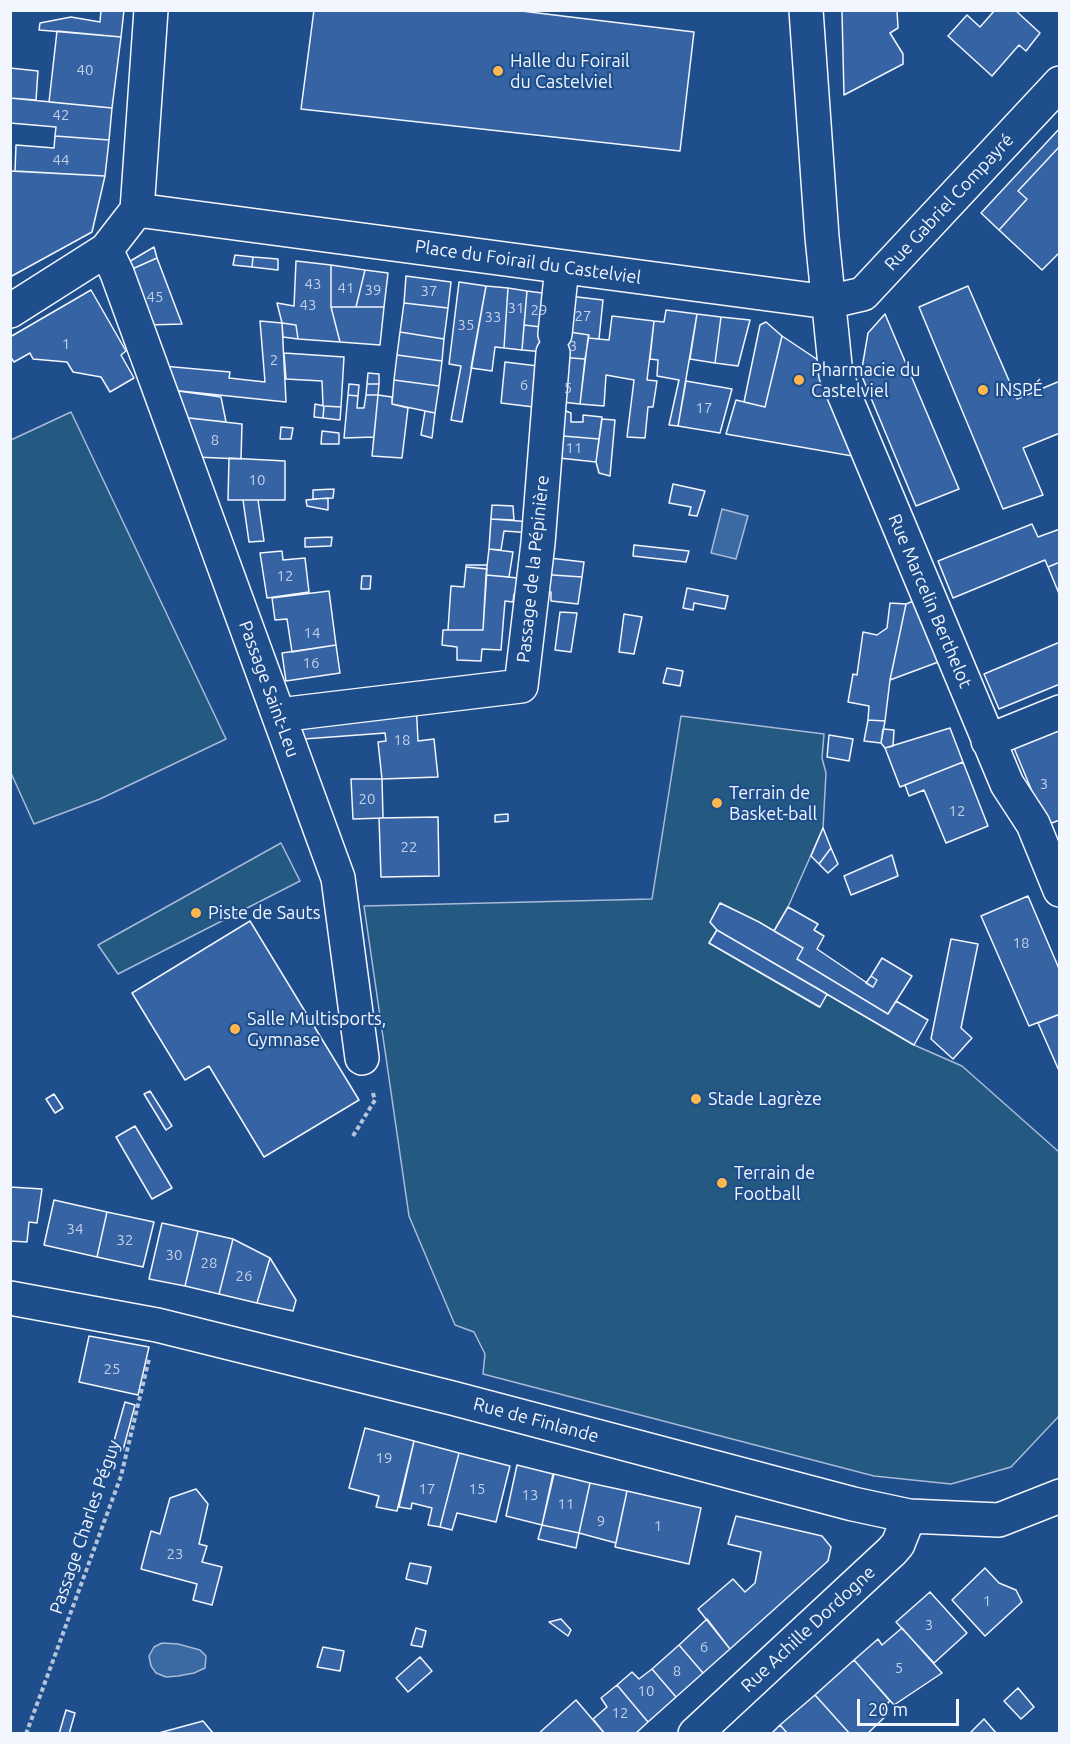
<!DOCTYPE html>
<html>
<head>
<meta charset="utf-8">
<style>
	body { margin:0 }
	#map { position:relative; width:1070px; height:1744px; overflow:hidden; background:#1f4e8c; font-family:Ubuntu,sans-serif }
	canvas { display:block }
	.frame { position:absolute; inset:0; border:12px solid #f2f6ff; pointer-events:none }
	.scale { position:absolute; left:857px; top:1699px; width:102px; height:27px; box-sizing:border-box; border:3px solid #f2f6ff; border-top:0; padding-left:8px; font-size:18px; line-height:21px; white-space:nowrap; color:#f2f6ff; -webkit-text-stroke:4px #1f4e8c; paint-order:stroke }
</style>
</head>
<body>
<div id="map">
<canvas width="1070" height="1744"></canvas>
<div class="frame"></div>
<div class="scale">20 m</div>
</div>
<script>
const g = document.querySelector('canvas').getContext('2d');
g.lineJoin = 'round';
function fillPath(path, color) { g.fillStyle = color; g.fill(path, 'evenodd'); }
const shape = rows => new Path2D(rows.map(r => 'M' + r).join(''));
function trace(path, color, width, dash) { g.strokeStyle = color; g.lineWidth = width; g.lineCap = dash ? 'butt' : 'round'; g.setLineDash(dash || []); g.stroke(path); }
function write(font, color, halo, rows, align = 'center') {
  g.font = font + ' Ubuntu,sans-serif'; g.lineWidth = 4.5; g.setLineDash([]); g.textBaseline = 'middle'; g.strokeStyle = halo; g.fillStyle = color; for (const [text, x, y, turn = 0] of rows) {
    g.save(); g.translate(x, y); g.rotate((+turn || 0) * Math.PI / 180); g.textAlign = isNaN(turn) ? turn : align; if (halo) g.strokeText(text, 0, 0); g.fillText(text, 0, 0); g.restore();
  }
}
const green = shape([
	[71,412,226,739,100,799,34,824,11,773,11,440,71,412],
	[681,716,824,734,822,758,826,773,823,828,788,907,774,931,720,903,710,922,717,930,709,943,819,1007,827,994,914,1045,962,1066,1059,1152,1059,1416,1011,1467,951,1484,874,1476,483,1374,485,1354,474,1332,455,1325,409,1216,364,906,652,899,681,716],
	[281,843,300,881,118,974,98,945,281,843]
]);
fillPath(green, '#245a82');
trace(green, '#a8bbd7', 1.5);
const water = shape([
	[722,509,748,516,736,559,711,553,722,509],
	[162,1643,178,1644,200,1650,206,1656,205,1668,194,1673,178,1676,166,1677,156,1673,151,1666,149,1656,154,1647,162,1643]
]);
fillPath(water, '#3b69a3');
trace(water, '#a8bbd7', 1.5);
const building = shape([
	[101,10,124,10,121,37,39,30,40,23,71,17,100,22,101,10],
	[314,10,513,10,694,32,680,151,301,109,314,10],
	[845,10,897,10,898,28,890,33,903,54,903,64,844,95,842,12,845,10],
	[995,10,1015,10,1040,33,1026,51,1019,45,992,76,948,36,967,15,980,27,995,10],
	[57,31,121,37,112,108,49,102,57,31],
	[10,68,38,71,36,100,10,98,10,68],
	[10,98,112,108,109,140,55,136,56,127,10,123,10,98],
	[1060,128,1060,146,1018,191,1027,199,999,230,981,213,1060,128],
	[55,136,109,140,105,176,15,171,16,145,54,148,55,136],
	[1060,146,1060,252,1042,270,999,230,1027,199,1018,191,1060,146],
	[10,171,105,176,92,232,10,277,10,171],
	[154,247,157,258,130,270,127,263,154,247],
	[235,255,253,257,252,267,233,265,235,255],
	[253,257,278,259,278,270,252,267,253,257],
	[157,258,182,324,148,325,130,270,157,258],
	[296,261,331,265,331,307,340,342,298,339,296,325,282,323,277,303,294,306,296,261],
	[331,265,365,270,356,307,331,307,331,265],
	[365,270,388,273,384,307,356,307,365,270],
	[406,276,451,282,448,308,404,303,406,276],
	[459,282,486,286,462,422,451,420,461,366,449,364,459,282],
	[486,286,508,288,504,348,495,347,492,371,471,368,486,286],
	[968,286,1017,399,1060,381,1060,433,1023,448,1043,495,1003,509,919,307,968,286],
	[508,288,527,291,522,350,504,348,508,288],
	[91,290,126,351,121,355,134,378,110,392,101,377,73,372,67,362,33,359,30,353,14,362,10,356,10,337,91,290],
	[527,291,557,295,550,328,524,325,527,291],
	[569,296,603,300,599,339,588,338,589,335,563,331,569,296],
	[404,303,448,308,444,339,400,332,404,303],
	[331,307,384,307,380,345,340,342,331,307],
	[666,310,697,314,678,426,669,425,679,380,657,376,658,360,650,359,654,321,664,322,666,310],
	[697,314,721,317,715,363,690,359,697,314],
	[885,314,959,489,916,506,861,374,868,333,885,314],
	[612,316,654,321,647,380,657,381,653,407,648,407,645,438,627,437,634,380,606,375,604,406,580,404,588,338,609,340,612,316],
	[721,317,750,320,738,366,715,363,721,317],
	[260,321,282,323,286,402,171,390,163,366,230,372,229,378,265,382,260,321],
	[766,322,782,336,765,407,744,402,760,325,766,322],
	[282,323,296,325,298,339,283,337,282,323],
	[524,325,550,328,545,352,522,350,524,325],
	[563,331,589,335,585,359,558,357,563,331],
	[400,332,444,339,442,361,397,355,400,332],
	[782,336,818,360,858,457,726,434,736,400,765,407,782,336],
	[284,353,344,357,341,407,323,406,322,381,286,379,284,353],
	[397,355,442,361,439,386,394,380,397,355],
	[558,357,585,359,580,404,553,401,558,357],
	[505,362,546,367,542,408,501,403,505,362],
	[368,373,379,374,379,384,367,384,368,373],
	[394,380,439,386,435,413,392,404,394,380],
	[686,381,732,389,720,433,678,426,686,381],
	[349,384,359,385,358,396,348,395,349,384],
	[367,384,379,384,378,395,366,395,367,384],
	[171,390,221,397,226,422,180,417,171,390],
	[348,395,358,396,357,408,364,408,366,395,378,395,374,437,344,438,348,395],
	[378,395,392,397,392,404,408,408,402,458,372,456,378,395],
	[315,404,324,406,323,418,314,417,315,404],
	[324,406,341,407,340,420,323,418,324,406],
	[553,406,571,413,571,422,583,422,583,415,602,417,599,439,551,435,553,406],
	[425,411,435,413,432,438,421,435,425,411],
	[180,417,242,424,241,459,195,457,180,417],
	[602,419,615,420,610,476,599,473,596,462,602,419],
	[281,427,293,428,291,439,280,439,281,427],
	[322,431,339,433,339,444,321,444,322,431],
	[551,435,599,439,596,462,550,457,551,435],
	[229,458,285,461,285,500,228,500,229,458],
	[673,484,705,491,697,516,689,515,691,507,669,503,673,484],
	[334,489,333,498,313,499,313,490,334,489],
	[328,498,328,510,307,506,306,500,328,498],
	[243,500,258,500,264,541,249,542,243,500],
	[492,505,513,506,514,520,491,519,492,505],
	[491,519,533,522,532,533,504,531,501,550,489,549,491,519],
	[1032,524,1038,537,1060,529,1060,562,1048,567,1045,560,953,598,938,561,1032,524],
	[332,537,331,546,305,547,305,538,332,537],
	[634,545,689,551,686,562,633,556,634,545],
	[489,549,513,552,509,577,486,575,489,549],
	[282,551,283,560,305,558,309,592,267,598,260,553,282,551],
	[541,557,584,562,582,577,538,574,541,557],
	[1060,562,1060,596,1048,567,1060,562],
	[466,565,487,565,487,569,466,567,466,565],
	[466,567,487,569,483,630,448,630,451,586,464,587,466,567],
	[538,574,582,577,578,604,551,601,551,592,537,591,538,574],
	[486,575,529,579,526,595,514,594,513,602,505,601,501,650,482,649,481,661,457,660,457,647,442,645,443,630,483,630,486,575],
	[362,576,371,576,370,589,361,589,362,576],
	[687,588,728,596,725,609,694,603,693,610,683,608,687,588],
	[329,591,336,645,292,652,287,619,275,620,272,598,329,591],
	[916,600,941,661,890,680,906,604,916,600],
	[890,603,906,604,890,680,885,721,868,720,869,706,848,702,853,674,857,675,863,632,877,635,887,628,890,603],
	[560,612,577,613,571,652,555,650,560,612],
	[624,614,642,617,634,654,619,652,624,614],
	[1060,642,1060,684,999,709,984,674,1060,642],
	[336,645,340,673,286,681,282,653,336,645],
	[667,668,683,671,680,686,663,683,667,668],
	[416,702,418,741,434,739,438,777,382,779,378,742,386,741,385,733,304,739,295,717,416,702],
	[868,720,885,721,881,743,864,741,868,720],
	[950,728,963,762,900,787,885,748,950,728],
	[883,729,894,730,893,746,885,748,881,743,883,729],
	[1060,730,1060,820,1046,825,1014,748,1060,730],
	[829,735,853,739,849,761,827,757,829,735],
	[963,762,988,826,946,843,924,790,909,796,905,785,963,762],
	[351,779,382,779,383,818,353,819,351,779],
	[508,814,508,821,495,822,495,815,508,814],
	[438,817,439,876,381,877,379,818,438,817],
	[823,828,831,848,819,864,811,856,823,828],
	[831,848,838,864,828,873,819,864,831,848],
	[892,855,898,876,851,895,844,876,892,855],
	[1028,896,1060,971,1060,1014,1029,1026,981,916,1028,896],
	[720,903,759,922,803,948,797,959,888,1014,896,1001,928,1020,914,1045,717,930,710,922,720,903],
	[788,907,818,924,814,930,824,936,817,949,873,987,877,980,871,976,882,958,912,976,888,1014,797,959,803,948,774,931,788,907],
	[250,921,359,1100,264,1157,209,1066,185,1080,132,993,250,921],
	[717,930,827,994,820,1007,709,943,717,930],
	[951,939,978,944,961,1028,972,1038,953,1059,931,1039,951,939],
	[871,976,877,980,873,987,866,983,871,976],
	[1060,1014,1060,1073,1038,1023,1060,1014],
	[150,1091,172,1126,166,1130,144,1094,150,1091],
	[54,1094,63,1108,55,1113,46,1099,54,1094],
	[135,1126,172,1188,152,1199,116,1137,135,1126],
	[10,1187,42,1189,37,1223,29,1222,27,1242,10,1241,10,1187],
	[54,1200,107,1212,97,1257,44,1245,54,1200],
	[107,1212,154,1222,143,1267,97,1257,107,1212],
	[162,1223,198,1231,185,1286,149,1279,162,1223],
	[198,1231,233,1239,219,1294,185,1286,198,1231],
	[233,1239,270,1258,257,1303,219,1294,233,1239],
	[270,1258,296,1300,293,1311,257,1303,270,1258],
	[89,1336,149,1347,138,1395,79,1382,89,1336],
	[125,1402,135,1405,123,1450,112,1448,125,1402],
	[365,1428,414,1441,397,1511,376,1507,379,1496,349,1488,365,1428],
	[414,1441,459,1453,440,1527,428,1525,432,1508,412,1503,411,1509,399,1507,414,1441],
	[459,1453,510,1466,496,1522,457,1513,452,1530,440,1527,459,1453],
	[517,1465,553,1474,542,1525,506,1516,517,1465],
	[554,1474,590,1483,579,1533,542,1525,554,1474],
	[590,1483,627,1491,616,1543,579,1533,590,1483],
	[196,1489,208,1504,199,1544,207,1546,202,1562,222,1567,212,1605,193,1600,197,1584,141,1569,151,1531,160,1534,170,1498,196,1489],
	[627,1491,701,1508,689,1564,615,1547,627,1491],
	[736,1516,822,1536,831,1547,828,1561,730,1649,698,1609,733,1579,745,1592,755,1583,761,1552,728,1544,736,1516],
	[542,1525,579,1533,576,1548,538,1539,542,1525],
	[410,1563,431,1567,427,1584,406,1579,410,1563],
	[985,1568,999,1583,1016,1590,1022,1602,985,1636,952,1600,985,1568],
	[930,1592,967,1633,934,1663,896,1622,930,1592],
	[561,1619,571,1630,568,1636,549,1622,561,1619],
	[707,1619,730,1649,703,1673,679,1645,707,1619],
	[416,1628,426,1631,422,1647,411,1645,416,1628],
	[902,1628,942,1673,894,1705,854,1660,878,1639,882,1645,902,1628],
	[679,1645,703,1673,676,1697,652,1669,679,1645],
	[323,1647,344,1651,340,1671,317,1667,323,1647],
	[420,1657,432,1671,408,1692,396,1678,420,1657],
	[854,1660,890,1701,883,1708,888,1714,867,1734,850,1734,815,1695,854,1660],
	[652,1669,676,1697,648,1722,617,1685,632,1672,639,1679,652,1669],
	[617,1685,648,1722,635,1734,605,1734,593,1719,607,1707,601,1698,617,1685],
	[1018,1688,1034,1707,1021,1719,1004,1701,1018,1688],
	[815,1695,850,1734,788,1734,780,1725,815,1695],
	[576,1700,605,1734,538,1734,576,1700],
	[66,1710,75,1713,69,1734,59,1734,66,1710],
	[984,1719,997,1734,969,1734,984,1719],
	[203,1721,213,1733,155,1734,203,1721],
	[780,1725,788,1734,771,1734,780,1725]
]);
fillPath(building, '#3563a3');
trace(building, '#f2f6ff', 1.5);
const minor = shape([
	[806,10,822,237,836,375,1007,784,1033,824,1060,890],
	[137,210,828,302,863,294,1060,83],
	[137,210,151,10],
	[106,250,117,273,338,878,362,1058],
	[10,311,106,250,137,210],
	[555,334,562,267],
	[279,715,521,686,538,543,553,353],
	[988,741,1060,712],
	[10,1298,157,1325,452,1398,853,1504,909,1516,999,1520,1060,1496],
	[695,1734,892,1551,898,1544,909,1516]
]);
trace(minor, '#f2f6ff', 36);
trace(shape([
	[353,1136,375,1100,372,1090],
	[26,1734,121,1476,149,1359]
]), '#b3c4dc', 4, [4.5, 3]);
trace(minor, '#1f4e8c', 33);
for (const [x, y, r, color] of [
	[498,71,6,"#ffb74d"],
	[799,380,6,"#ffb74d"],
	[983,390,6,"#ffb74d"],
	[717,803,6,"#ffb74d"],
	[196,913,6,"#ffb74d"],
	[235,1029,6,"#ffb74d"],
	[696,1099,6,"#ffb74d"],
	[722,1183,6,"#ffb74d"]
]) { const dot = new Path2D(); dot.arc(x, y, r, 0, 2 * Math.PI); g.fillStyle = color; g.fill(dot); trace(dot, '#1f4e8c', 2); }
write('15px', '#c3d1e8', null, [
	["40",85,70],
	["42",61,115],
	["44",61,160],
	["43",313,284],
	["41",346,288],
	["39",373,290],
	["37",429,291],
	["45",155,297],
	["43",308,305],
	["31",516,308],
	["29",539,310],
	["27",583,316],
	["33",493,317],
	["35",466,325],
	["1",66,344],
	["3",573,346],
	["2",274,360],
	["6",524,385],
	["5",568,388],
	["17",704,408],
	["8",215,440],
	["11",574,448],
	["10",257,480],
	["12",285,576],
	["14",312,633],
	["16",311,663],
	["18",402,740],
	["3",1044,784],
	["20",367,799],
	["12",957,811],
	["22",409,847],
	["18",1021,943],
	["34",75,1229],
	["32",125,1240],
	["30",174,1255],
	["28",209,1263],
	["26",244,1276],
	["25",112,1369],
	["19",384,1458],
	["17",427,1489],
	["15",477,1489],
	["13",530,1495],
	["11",566,1504],
	["9",601,1521],
	["1",658,1526],
	["23",175,1554],
	["1",987,1601],
	["3",929,1625],
	["6",704,1647],
	["5",899,1668],
	["8",677,1671],
	["10",646,1691],
	["12",620,1713]
]);
write('18px', '#f2f6ff', '#1f4e8c', [
	["Halle du Foirail",510,61],
	["du Castelviel",510,82],
	["Pharmacie du",811,370],
	["Castelviel",811,391],
	["INSPÉ",995,390],
	["Terrain de",729,793],
	["Basket-ball",729,814],
	["Piste de Sauts",208,913],
	["Salle Multisports,",247,1019],
	["Gymnase",247,1040],
	["Stade Lagrèze",708,1099],
	["Terrain de",734,1173],
	["Football",734,1194]
], 'left');
write('18px', '#f2f6ff', '#1f4e8c', [
	["Rue Gabriel Compayré",949,202,-47],
	["Place du Foirail du Castelviel",528,262,8],
	["Passage de la Pépinière",533,569,-84],
	["Rue Marcelin Berthelot",930,601,67],
	["Passage Saint-Leu",269,689,70],
	["Rue de Finlande",536,1420,15],
	["Passage Charles Péguy",85,1527,-71],
	["Rue Achille Dordogne",808,1629,-43]
]);
</script>
</body>
</html>
